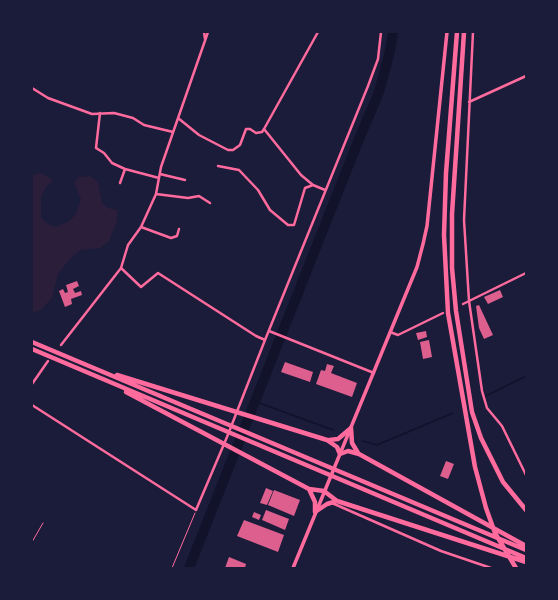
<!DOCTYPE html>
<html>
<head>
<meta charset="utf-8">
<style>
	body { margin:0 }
	#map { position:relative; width:558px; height:600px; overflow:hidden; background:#1b1b3a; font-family:Lato,sans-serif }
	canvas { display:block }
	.frame { position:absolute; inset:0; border:33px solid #1b1b3a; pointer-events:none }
</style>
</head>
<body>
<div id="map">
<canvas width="558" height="600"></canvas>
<div class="frame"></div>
</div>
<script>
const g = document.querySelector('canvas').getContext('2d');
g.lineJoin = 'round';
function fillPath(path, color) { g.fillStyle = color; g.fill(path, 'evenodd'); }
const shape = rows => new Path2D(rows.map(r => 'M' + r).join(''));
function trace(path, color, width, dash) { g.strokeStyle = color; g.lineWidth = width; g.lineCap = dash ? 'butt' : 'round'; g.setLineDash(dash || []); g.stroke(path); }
fillPath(shape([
	[41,173,53,180,46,187,41,197,41,218,48,224,56,227,69,221,76,214,81,199,74,183,78,177,90,176,98,182,102,203,108,208,117,210,117,221,109,241,100,248,81,250,71,258,58,274,52,298,41,310,32,313,32,175]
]), '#2a1e3b');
trace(shape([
	[486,396,526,376],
	[254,401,333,430],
	[362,441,377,445,453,413]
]), '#12122b', 1.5);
trace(shape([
	[189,568,357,144,379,92,390,51,393,32]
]), '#12122b', 10);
fillPath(shape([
	[77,281,79,286,73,289,75,293,81,291,82,295,71,299,72,304,65,307,59,291,63,289,65,293,68,292,66,285],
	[500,290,503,297,488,304,484,297],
	[479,305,493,335,484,339,479,328,476,306],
	[426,331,427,337,418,340,416,333],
	[429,340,432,357,423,359,420,342],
	[285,362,313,372,310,382,281,372],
	[327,364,334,366,331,373,357,383,352,397,316,384,321,370,325,371],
	[446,461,454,464,448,479,440,476],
	[266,488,273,491,267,505,260,503],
	[274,490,300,500,294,516,268,505],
	[266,510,289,519,285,530,262,520],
	[254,512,261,515,259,520,252,517],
	[244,520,284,535,278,552,237,536],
	[229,557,246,564,245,568,225,568]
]), '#dd5f8e');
trace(shape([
	[32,542,43,523],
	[172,568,195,513]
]), '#ff6b9d', 1);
trace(shape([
	[204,32,205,39],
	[318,32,264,129,301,175,313,185,325,190],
	[473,32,464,220,469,301,482,391,487,408,502,426,526,475],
	[32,88,48,98,92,114,114,113,133,118,144,125,173,132],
	[469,102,526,76],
	[100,113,96,148,104,153,112,163,125,169,159,178],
	[178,118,199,135,228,150,233,150,240,145,246,129,250,129,256,133,262,132,264,129],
	[218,166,239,170,258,190,270,210,288,225,294,225,305,188,313,185],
	[160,174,185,180],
	[120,183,125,169],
	[156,194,188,198,199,196,210,203],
	[141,227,171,238,177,236,179,229],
	[121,268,128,245,141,227,156,194,161,167,208,32],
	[463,304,526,273],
	[269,331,374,373],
	[390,332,398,335,443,313],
	[61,345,121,268,141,287,158,273,256,336,265,340,368,86,378,59,381,32],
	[32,384,48,361],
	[32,405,196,510,227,437,265,340],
	[332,503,441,551,491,568]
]), '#ff6b9d', 2.5);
trace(shape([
	[293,568,417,267,423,244,427,226,447,32]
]), '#ff6b9d', 3.5);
trace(shape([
	[457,32,446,173,444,235,448,313,475,467,486,508,495,533,516,568],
	[464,32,452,214,452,268,456,311,472,412,481,438,503,482,526,510],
	[32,342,526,550],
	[32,349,526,558],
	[117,375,327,440,337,447,340,454,348,451,359,454,526,546],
	[126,392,309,489,324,491,337,501,526,562],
	[351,428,352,443,358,453],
	[329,440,338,439,351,428],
	[309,489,315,502,315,512],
	[315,512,327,504,337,501]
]), '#ff6b9d', 4.5);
</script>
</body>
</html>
